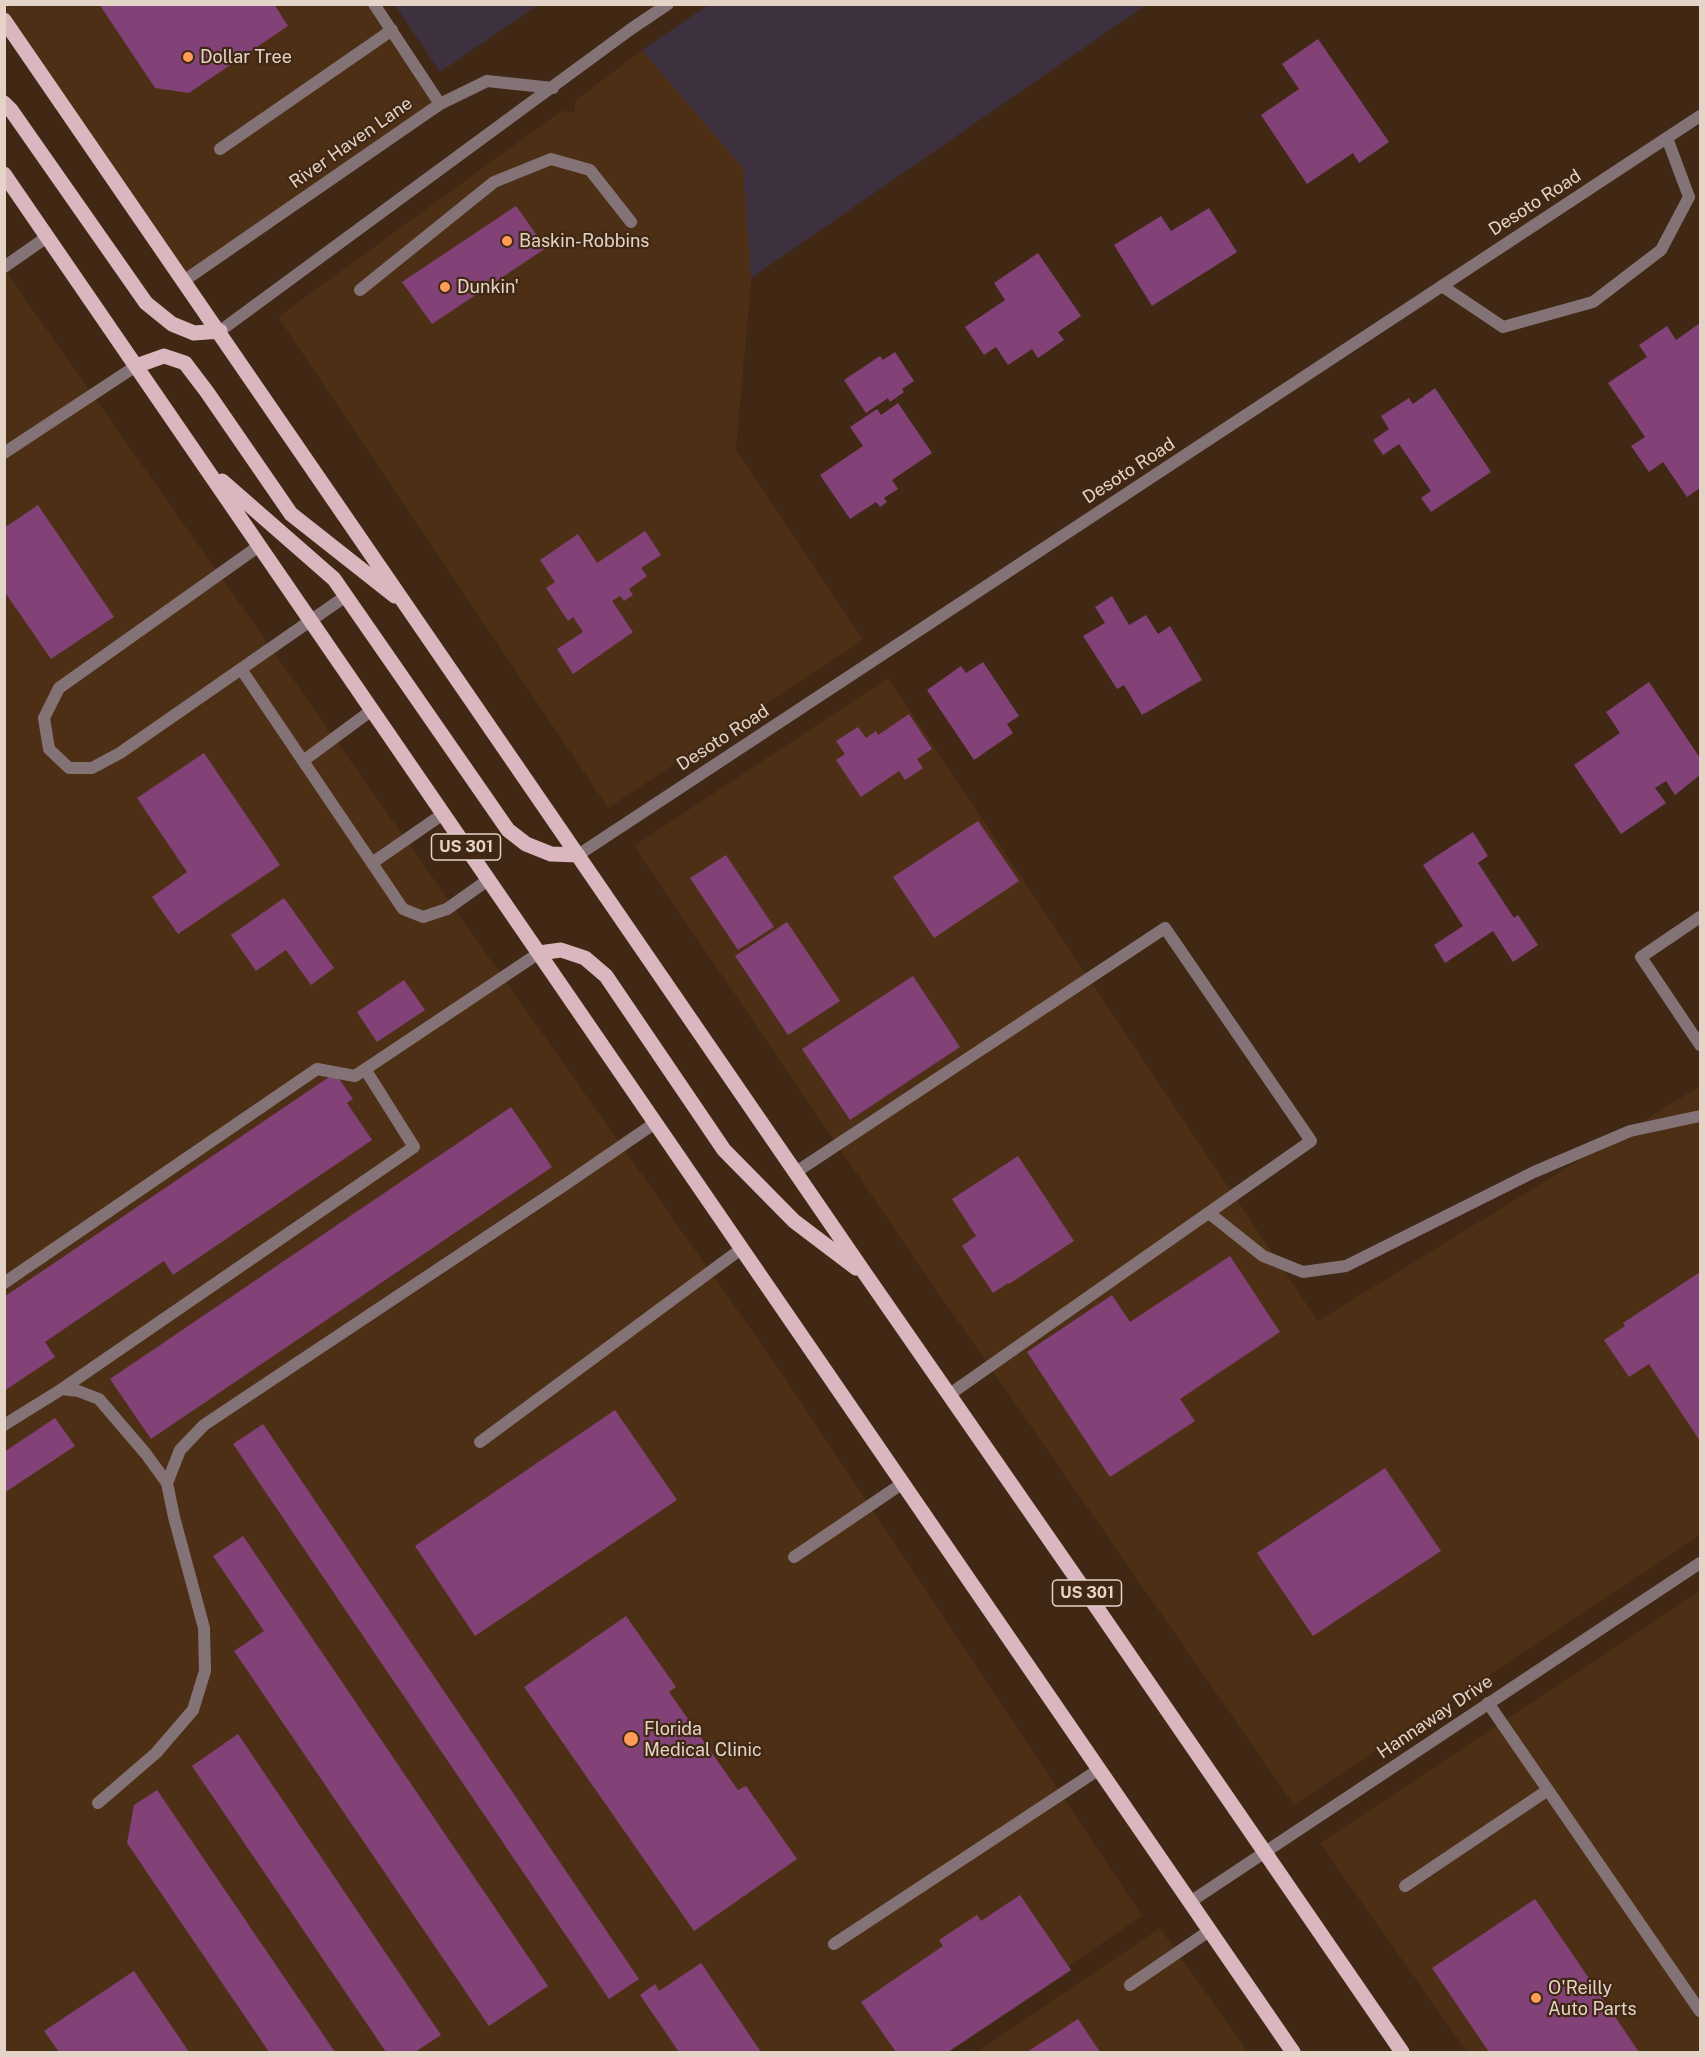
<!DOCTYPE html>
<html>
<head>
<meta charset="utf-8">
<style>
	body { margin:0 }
	#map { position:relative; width:1705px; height:2057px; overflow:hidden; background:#402814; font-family:"Public Sans",sans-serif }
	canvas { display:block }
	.frame { position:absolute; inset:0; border:6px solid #e4d4c8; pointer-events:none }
</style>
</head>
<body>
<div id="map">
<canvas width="1705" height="2057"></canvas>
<div class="frame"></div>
</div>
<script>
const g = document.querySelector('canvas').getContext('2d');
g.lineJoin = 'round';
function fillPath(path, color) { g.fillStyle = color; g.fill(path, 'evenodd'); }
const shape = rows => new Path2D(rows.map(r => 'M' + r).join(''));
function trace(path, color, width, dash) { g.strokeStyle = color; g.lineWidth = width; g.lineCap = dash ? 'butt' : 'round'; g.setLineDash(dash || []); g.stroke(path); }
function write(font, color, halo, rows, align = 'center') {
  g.font = font + ' "Public Sans",sans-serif'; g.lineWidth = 4.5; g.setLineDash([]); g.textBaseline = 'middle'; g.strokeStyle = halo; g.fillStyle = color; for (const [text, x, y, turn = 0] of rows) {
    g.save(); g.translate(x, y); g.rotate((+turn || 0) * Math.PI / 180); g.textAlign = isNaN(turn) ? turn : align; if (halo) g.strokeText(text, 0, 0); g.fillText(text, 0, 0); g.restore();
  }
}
fillPath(shape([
	[4,5,374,5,440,104,185,280,5,20],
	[642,50,744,168,752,270,736,449,863,640,608,808,278,317,561,111,575,112,575,101],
	[4,269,781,1372,1142,1916,942,2052,5,2052],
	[888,678,1318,1321,1700,1086,1700,1535,1294,1805,919,1265,634,846],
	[1700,1591,1700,2052,1467,2052,1320,1843],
	[1160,1928,1248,2052,977,2052]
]), '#4d2f15');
fillPath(shape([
	[710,4,1146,4,1146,5,751,278,743,168,642,50],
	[395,5,538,5,440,72]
]), '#3e313f');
fillPath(shape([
	[99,4,274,4,288,26,189,93,155,88],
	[1318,39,1389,142,1359,163,1353,153,1307,184,1261,115,1299,89,1282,64],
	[516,206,546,248,432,324,402,282],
	[1209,208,1237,252,1152,306,1114,245,1161,216,1171,231],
	[1038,253,1081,316,1058,332,1064,340,1038,358,1032,349,1008,365,996,347,984,355,965,327,1005,300,994,283],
	[1700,323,1700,488,1687,497,1663,462,1649,472,1631,446,1645,437,1608,383,1647,357,1639,345,1667,326,1676,340],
	[895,352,914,381,902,389,904,392,890,402,888,398,866,413,844,380,880,356,883,360],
	[1435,388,1491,472,1431,512,1421,498,1431,491,1399,444,1383,455,1373,440,1389,429,1381,416,1409,398,1413,404],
	[898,403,932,453,892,480,898,489,884,498,887,502,880,507,876,502,850,519,820,475,863,446,850,427,877,409,881,415],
	[38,505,114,617,51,659,4,591,4,528],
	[645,531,661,555,641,568,647,576,629,589,633,595,624,601,620,596,612,601,633,632,573,674,557,649,583,632,573,617,568,621,546,588,555,582,540,560,578,534,597,563],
	[1112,596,1129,625,1146,615,1158,634,1170,626,1202,680,1142,715,1124,685,1117,689,1083,636,1105,623,1095,607],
	[983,662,1019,716,1007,724,1013,733,974,760,927,690,961,666,966,673],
	[1649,682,1700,758,1700,775,1675,795,1666,781,1655,788,1666,803,1621,834,1574,765,1620,733,1606,712],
	[909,714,932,749,917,759,923,768,905,780,899,771,861,797,836,760,845,754,836,741,858,727,866,738,876,731,878,735],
	[204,753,280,865,178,934,152,897,187,872,137,798],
	[978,821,1019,881,934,938,893,877],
	[1473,832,1488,856,1478,863,1514,918,1518,915,1538,945,1513,962,1493,931,1445,963,1434,945,1463,926,1423,865],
	[726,855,774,927,738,950,690,878],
	[284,898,334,968,311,985,286,950,256,971,231,935],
	[787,922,840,1001,788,1035,735,956],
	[913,976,960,1047,850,1120,802,1049],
	[404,980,425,1010,377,1042,357,1012],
	[335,1073,353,1099,347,1103,372,1140,173,1275,164,1261,45,1342,55,1357,4,1391,4,1297],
	[511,1107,552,1167,151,1439,110,1379],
	[1018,1156,1074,1241,1009,1284,1008,1283,993,1293,962,1246,976,1236,952,1199],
	[1230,1256,1280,1332,1180,1399,1195,1421,1110,1477,1027,1352,1112,1295,1130,1322],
	[1700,1272,1700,1441,1649,1364,1629,1377,1604,1340,1625,1326,1623,1323],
	[615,1410,677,1500,475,1636,415,1546],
	[55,1418,75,1446,4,1493,4,1452],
	[263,1424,639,1979,609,1999,233,1444],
	[1385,1468,1441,1551,1313,1636,1257,1553],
	[243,1536,548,1986,489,2026,234,1651,264,1631,213,1556],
	[626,1616,676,1687,669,1692,738,1790,746,1786,797,1859,694,1931,524,1687],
	[238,1734,441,2035,415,2052,386,2052,192,1766],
	[157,1790,335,2052,269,2052,127,1843,134,1805],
	[1020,1895,1071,1970,948,2052,896,2052,861,2002,943,1946,939,1940,977,1915,981,1921],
	[1535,1899,1639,2052,1489,2052,1432,1968],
	[701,1963,761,2052,679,2052,640,1995,655,1984,659,1991],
	[134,1971,189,2052,59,2052,44,2031],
	[1078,2019,1100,2052,1027,2052]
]), '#824278');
trace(shape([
	[374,4,440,104],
	[220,149,392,30],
	[4,267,47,237],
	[1442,286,1503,327,1593,302,1661,250,1689,197,1667,138],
	[360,290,494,182,551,159,590,170,631,222],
	[4,453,136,366],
	[259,546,59,688,44,718,49,749,69,768,92,768,120,753,346,596],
	[241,669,403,909,423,917,447,909,488,880],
	[303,761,372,710],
	[372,863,443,814],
	[796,1172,1165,928,1311,1141,950,1394],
	[1209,1213,1263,1256,1303,1272,1346,1266,1534,1172,1630,1131,1700,1116],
	[4,1283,317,1069,355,1076,539,953],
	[62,1389,414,1147,365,1069],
	[4,1425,62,1389,78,1391,99,1399,146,1454,167,1483],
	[480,1442,741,1249],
	[794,1557,903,1483],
	[1488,1703,1700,2011],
	[98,1803,156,1753,193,1710,205,1671,204,1628,174,1517,167,1483,180,1450,204,1425,566,1184,655,1123],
	[1405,1886,1548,1790],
	[834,1944,1098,1770],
	[1130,1985,1209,1931]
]), '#847376', 12);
trace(shape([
	[185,280,440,104,487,81,553,88],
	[220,331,631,29,668,4],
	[578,855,1700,116],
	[1700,917,1641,957,1700,1045]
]), '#847376', 12);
trace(shape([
	[1190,1902,1700,1563]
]), '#847376', 12);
trace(shape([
	[4,20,866,1275,1097,1608,1402,2052],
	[4,103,11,110,146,303,172,324,194,333,220,331],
	[4,174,1293,2052],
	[136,366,164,356,185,363,207,392,291,514,395,596],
	[222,481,334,579,508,830,526,844,551,854,578,855],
	[539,953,561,950,585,958,606,976,724,1150,794,1221,856,1268]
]), '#dab7be', 15);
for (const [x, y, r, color] of [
	[188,57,6,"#fe9c58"],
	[507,241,6,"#fe9c58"],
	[445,287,6,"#fe9c58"],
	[631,1739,8,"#fe9c58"],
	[1536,1998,6,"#fe9c58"]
]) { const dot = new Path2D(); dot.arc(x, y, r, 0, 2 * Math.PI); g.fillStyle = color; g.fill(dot); trace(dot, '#402814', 2); }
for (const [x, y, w] of [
	[466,847,69],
	[1087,1593,69]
]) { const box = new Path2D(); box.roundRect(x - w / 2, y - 13, w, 26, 4.5); g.fillStyle = '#402814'; g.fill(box); trace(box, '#e4d4c8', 1.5); }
write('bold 16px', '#e4d4c8', null, [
	["US 301",466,847],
	["US 301",1087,1593]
]);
write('18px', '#e4d4c8', '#402814', [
	["Dollar Tree",200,57],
	["Baskin-Robbins",519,241],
	["Dunkin'",457,287],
	["Florida",644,1729],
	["Medical Clinic",644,1750],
	["O'Reilly",1548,1988],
	["Auto Parts",1548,2009]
], 'left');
write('18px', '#e4d4c8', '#402814', [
	["River Haven Lane",351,143,-35],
	["Desoto Road",1535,203,-33],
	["Desoto Road",1129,471,-33],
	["Desoto Road",723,738,-33],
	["Hannaway Drive",1435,1717,-34]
]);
</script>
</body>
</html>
